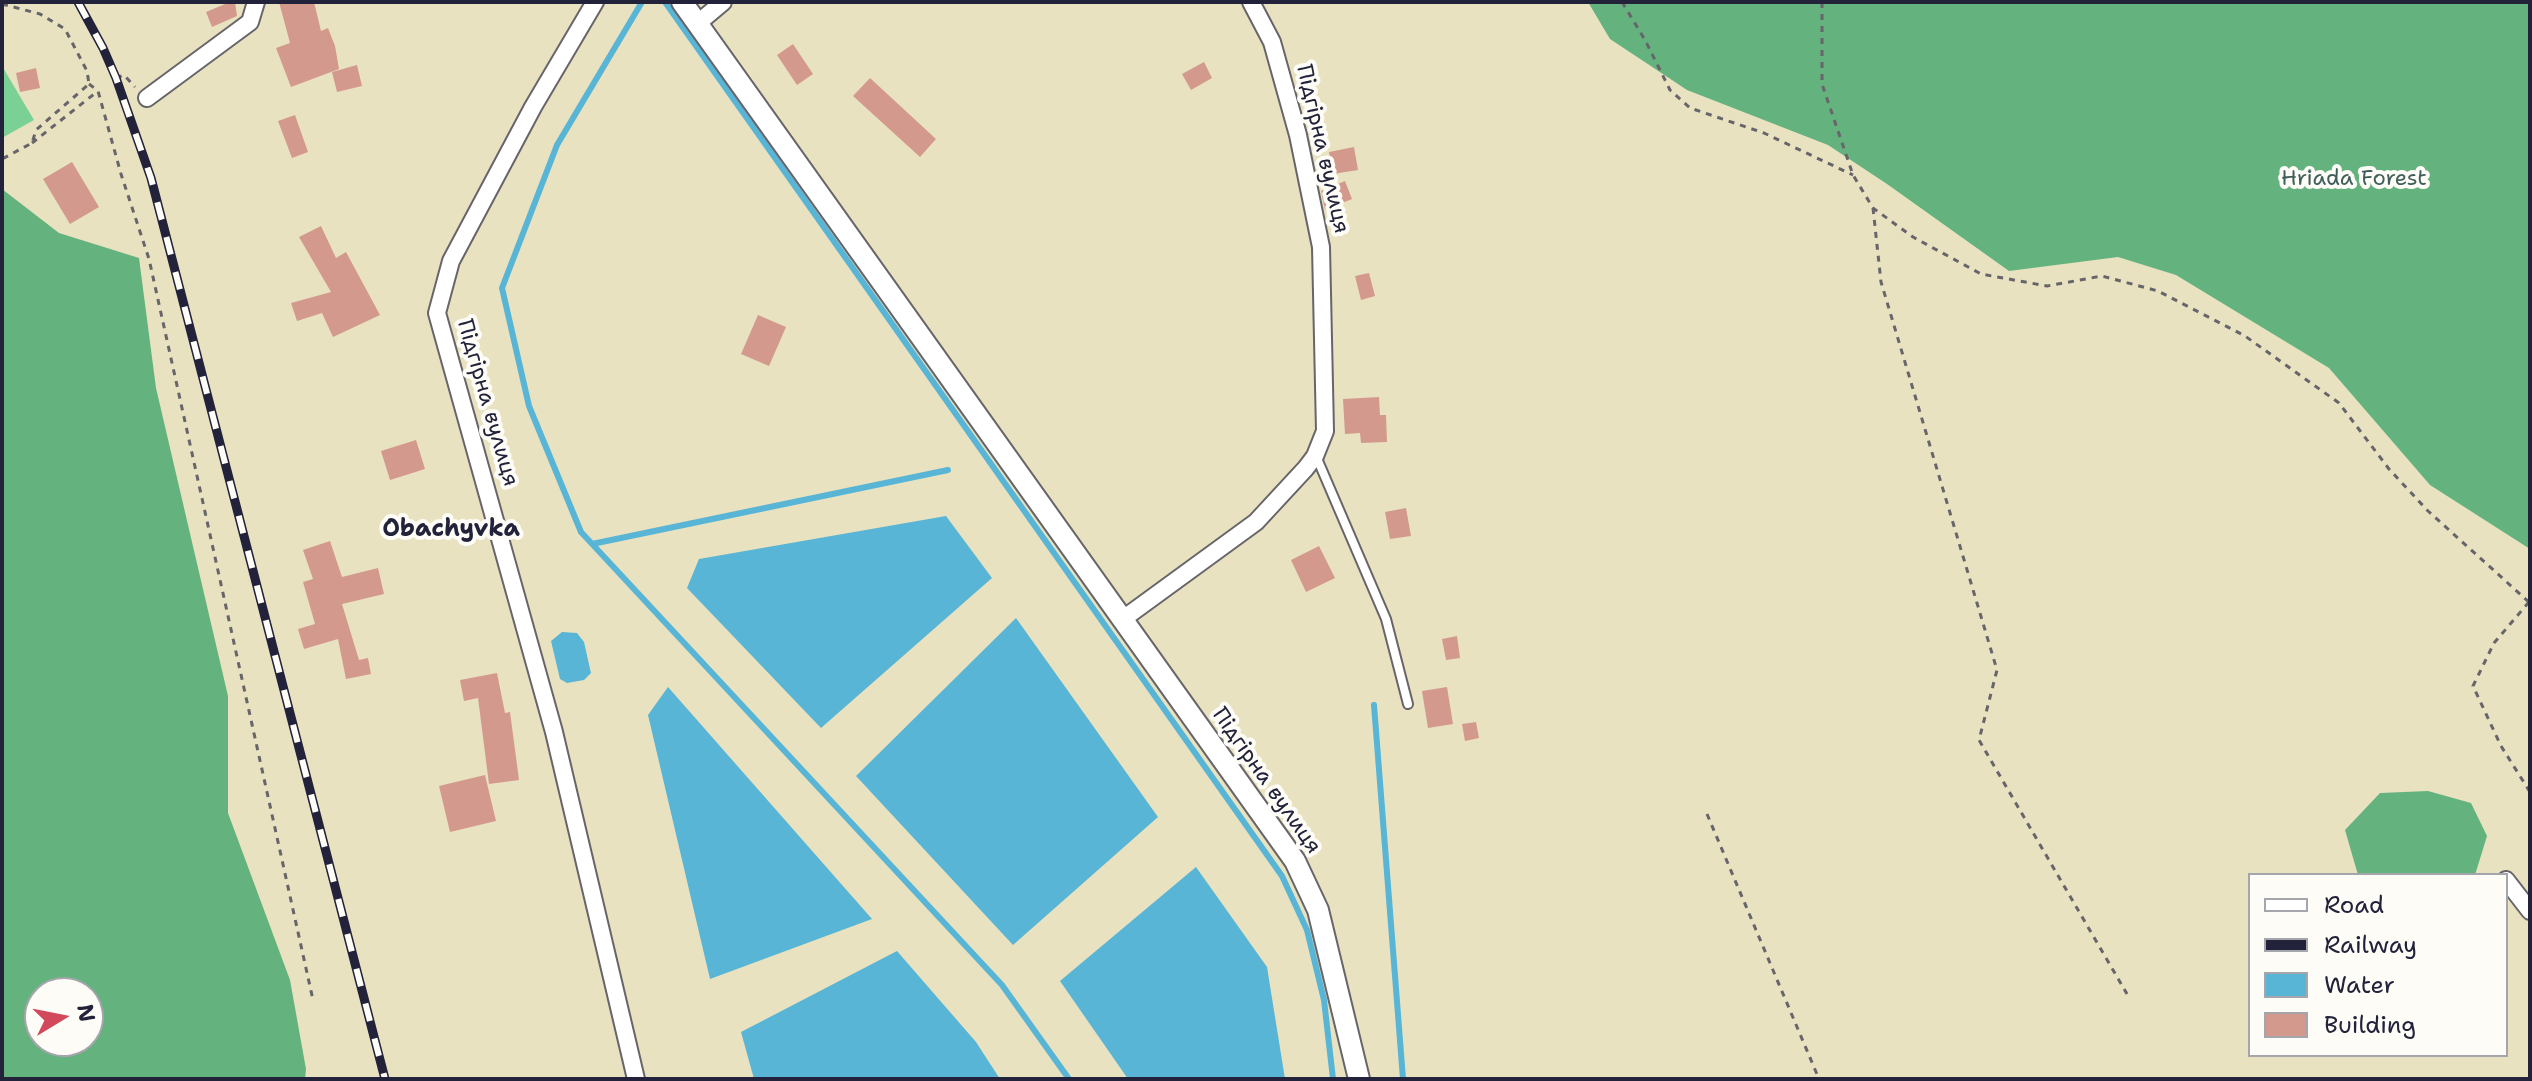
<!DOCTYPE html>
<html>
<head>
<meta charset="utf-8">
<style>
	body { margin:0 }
	#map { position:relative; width:2532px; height:1081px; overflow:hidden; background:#e8e2c0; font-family:"Shantell Sans",sans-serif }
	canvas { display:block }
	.frame { position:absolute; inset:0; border:4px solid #22223b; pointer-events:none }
	.legend { position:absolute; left:2248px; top:873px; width:260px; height:184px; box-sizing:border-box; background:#fdfcf7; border:2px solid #a5a5ac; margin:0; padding:10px 14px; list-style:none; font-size:24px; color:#22223b }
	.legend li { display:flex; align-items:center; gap:16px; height:40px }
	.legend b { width:40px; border:2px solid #a5a5ac }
	.north { position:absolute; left:24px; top:977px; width:80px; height:80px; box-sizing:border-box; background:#fdfcf7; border:2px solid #a5a5ac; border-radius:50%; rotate:80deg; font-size:22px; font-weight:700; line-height:32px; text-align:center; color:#22223b }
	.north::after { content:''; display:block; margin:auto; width:28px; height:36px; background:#d1495b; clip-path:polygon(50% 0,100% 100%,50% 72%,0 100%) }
</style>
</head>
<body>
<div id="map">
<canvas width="2532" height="1081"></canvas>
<div class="frame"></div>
<ul class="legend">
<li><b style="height:10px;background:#fff"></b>Road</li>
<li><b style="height:10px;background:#22223b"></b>Railway</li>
<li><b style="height:22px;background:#58b5d6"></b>Water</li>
<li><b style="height:22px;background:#d4998d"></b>Building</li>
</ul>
<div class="north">N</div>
</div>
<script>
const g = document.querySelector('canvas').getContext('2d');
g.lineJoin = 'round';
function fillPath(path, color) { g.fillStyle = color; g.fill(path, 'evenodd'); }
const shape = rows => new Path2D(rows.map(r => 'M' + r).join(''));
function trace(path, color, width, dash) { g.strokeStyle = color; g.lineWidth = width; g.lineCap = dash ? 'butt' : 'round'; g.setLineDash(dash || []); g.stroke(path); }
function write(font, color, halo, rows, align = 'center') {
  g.font = font + ' "Shantell Sans",sans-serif'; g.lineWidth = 8; g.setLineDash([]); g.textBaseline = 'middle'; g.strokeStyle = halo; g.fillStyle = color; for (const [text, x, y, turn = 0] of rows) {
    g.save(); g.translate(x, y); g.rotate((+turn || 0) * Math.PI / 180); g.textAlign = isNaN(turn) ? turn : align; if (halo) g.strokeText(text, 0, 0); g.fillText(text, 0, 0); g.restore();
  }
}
fillPath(shape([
	[2,66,34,120,2,138]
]), '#7bd195');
fillPath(shape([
	[1588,2,2530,2,2530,549,2430,485,2329,368,2176,275,2118,257,2009,271,1887,184,1828,145,1687,90,1610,39],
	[2,189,59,233,139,258,156,388,228,696,228,813,290,980,306,1069,305,1079,2,1079],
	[40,993,88,993,88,1041,40,1041],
	[2428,791,2471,803,2487,836,2475,875,2358,875,2345,830,2380,793]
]), '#64b37e');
fillPath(shape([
	[946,516,992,578,821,728,687,588,699,559],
	[1016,618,1158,817,1013,945,856,776],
	[562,632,577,633,584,642,591,673,584,680,567,683,560,679,551,641],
	[668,687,872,919,710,979,648,715],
	[1196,867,1267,967,1285,1079,1128,1079,1060,981],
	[897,951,976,1042,1000,1079,754,1079,741,1032]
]), '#58b5d6');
trace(shape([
	[642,2,557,145,502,288,529,406,581,532,1002,985,1069,1079],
	[665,2,1282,876,1307,930,1324,1000,1333,1079],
	[592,544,948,470],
	[1374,705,1403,1079]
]), '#58b5d6', 6);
fillPath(shape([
	[230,2,235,2,237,16,212,27,206,12],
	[279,2,314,2,321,31,328,28,335,46,339,69,291,87,276,48,290,43],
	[793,44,813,74,797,85,777,55],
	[1204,62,1212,78,1191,90,1182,74],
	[357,65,362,86,337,92,332,72],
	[36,68,40,88,20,92,16,73],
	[870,78,936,139,920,157,853,96],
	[295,115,308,152,292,158,278,121],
	[1354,147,1358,170,1333,174,1329,152],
	[72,162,99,207,70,224,43,179],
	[1345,181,1352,199,1325,210,1321,191],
	[321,226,336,258,346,252,380,315,333,337,322,313,297,321,291,303,331,292,299,237],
	[1369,273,1375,296,1361,300,1355,276],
	[758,315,786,327,769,366,741,354],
	[1379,397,1380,415,1386,415,1387,442,1361,443,1360,433,1345,434,1343,399],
	[416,440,425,469,390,480,381,451],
	[1406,508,1411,536,1390,539,1385,512],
	[330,541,342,577,378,568,384,594,342,604,359,660,368,658,371,674,346,679,338,639,304,649,298,629,315,624,303,582,313,579,303,550],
	[1319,546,1335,578,1306,592,1291,560],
	[1457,636,1460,658,1446,660,1442,639],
	[497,673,505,713,510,712,519,780,489,784,478,698,464,701,460,680],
	[1447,687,1453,724,1428,728,1422,691],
	[1476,722,1479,738,1465,741,1462,724],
	[485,775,496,821,450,832,439,786]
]), '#d4998d');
const service = shape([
	[1316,456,1386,619,1408,704]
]);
const minor = shape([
	[595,2,533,107,451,261,437,313,554,732,636,1079],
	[698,23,723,2],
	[147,98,250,22,256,2],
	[1123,619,1256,522,1306,468,1315,456,1325,431,1321,247,1298,135,1272,42,1251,2],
	[2506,880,2530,911]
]);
const tertiary = shape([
	[682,2,1295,861,1318,910,1359,1079]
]);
trace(service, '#67656a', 12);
trace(minor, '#67656a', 20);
trace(tertiary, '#67656a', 24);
trace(shape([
	[1622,2,1645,40,1670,90,1690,108,1764,133,1853,175],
	[1822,2,1822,84,1853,175,1873,208,1913,237,1981,274,2047,286,2102,276,2158,291,2245,336,2339,403,2389,469,2428,511,2530,603],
	[2,4,40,14,65,29,87,71,89,84,36,130,32,143,2,159],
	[116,78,124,75,135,87],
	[89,84,98,91,121,174,149,259,313,1000],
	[32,143,98,91],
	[1873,208,1881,282,1997,670,1979,740,2127,994],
	[2529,602,2494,643,2473,686,2501,746,2530,792],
	[1707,814,1819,1079]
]), '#67656a', 3, [6, 6]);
trace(service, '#fff', 8);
trace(minor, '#fff', 16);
trace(tertiary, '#fff', 20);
const rail = shape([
	[78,2,103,48,116,78,151,178,385,1079]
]);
trace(rail, '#22223b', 9);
trace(rail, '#fdfcf7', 6, [18]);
write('22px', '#22223b', '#fdfcf7', [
	["Підгірна вулиця",1322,149,77],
	["Підгірна вулиця",487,403,74],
	["Підгірна вулиця",1266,781,55]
]);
write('22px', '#415f5a', '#fdfcf7', [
	["Hriada Forest",2354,179]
]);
write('bold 24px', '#22223b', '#fdfcf7', [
	["Obachyvka",451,530]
]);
</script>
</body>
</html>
